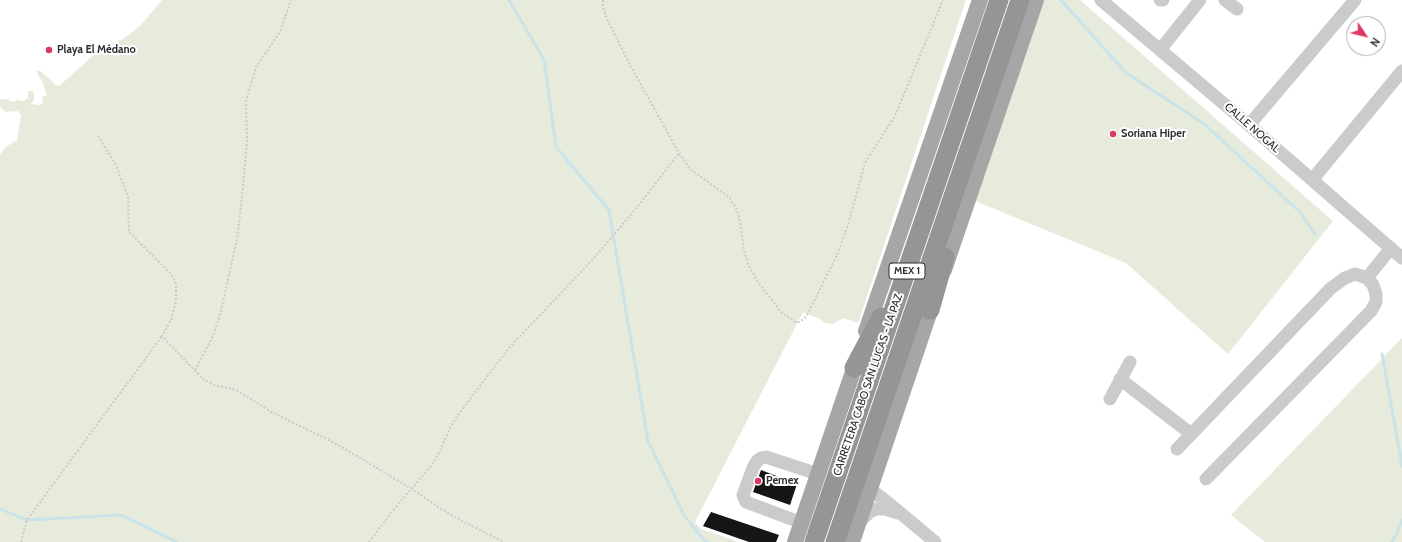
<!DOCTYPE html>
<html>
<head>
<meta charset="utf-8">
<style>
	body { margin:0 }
	#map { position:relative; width:1402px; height:542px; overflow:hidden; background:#fff; font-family:Cabin,sans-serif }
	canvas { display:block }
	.north { position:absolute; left:1346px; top:16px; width:40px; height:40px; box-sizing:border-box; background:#fff; border:1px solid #ababab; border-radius:50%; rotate:125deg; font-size:11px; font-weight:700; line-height:16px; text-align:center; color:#2e2e2e }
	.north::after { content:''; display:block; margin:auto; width:14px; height:18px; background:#db3962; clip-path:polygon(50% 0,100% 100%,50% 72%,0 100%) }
</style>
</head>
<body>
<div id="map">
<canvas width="1402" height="542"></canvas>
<div class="north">N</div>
</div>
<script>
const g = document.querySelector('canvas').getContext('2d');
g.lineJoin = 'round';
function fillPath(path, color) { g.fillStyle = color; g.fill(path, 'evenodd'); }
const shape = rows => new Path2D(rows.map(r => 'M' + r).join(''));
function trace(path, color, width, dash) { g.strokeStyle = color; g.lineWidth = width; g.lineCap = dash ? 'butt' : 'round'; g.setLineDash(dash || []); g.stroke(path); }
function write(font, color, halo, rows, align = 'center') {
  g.font = font + ' Cabin,sans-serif'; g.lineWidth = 4; g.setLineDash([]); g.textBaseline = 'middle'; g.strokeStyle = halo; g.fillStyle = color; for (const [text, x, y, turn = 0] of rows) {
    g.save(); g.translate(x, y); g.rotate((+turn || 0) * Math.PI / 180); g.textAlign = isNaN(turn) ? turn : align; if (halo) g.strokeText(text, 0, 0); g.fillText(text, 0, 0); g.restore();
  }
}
fillPath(shape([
	[162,0,966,0,858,323,844,318,833,324,825,323,820,319,803,312,695,522,701,529,739,542,0,542,0,156,4,148,17,140,21,115,18,111,5,112,0,107,0,99,6,99,13,102,17,100,24,101,28,98,28,91,31,91,34,92,34,100,31,104,39,105,43,104,42,97,46,96,46,92,42,81,38,76,37,71,40,71,49,78,55,85,59,86,103,47,123,39,140,26],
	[1043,0,1080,0,1333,221,1228,354,1126,263,975,201],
	[1402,338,1402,542,1265,542,1231,515]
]), '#e6ebdc');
trace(shape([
	[509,0,544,60,556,147,609,210,648,441,684,515,703,539,707,542],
	[1061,0,1126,73,1203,123,1301,213,1315,234],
	[1382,354,1402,466],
	[0,509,27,520,121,515,177,542],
	[1392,542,1397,533,1402,520]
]), '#c9e3e9', 3);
fillPath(shape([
	[761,470,797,484,790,505,753,492],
	[711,512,779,535,776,542,749,542,703,526]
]), '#151515');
trace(shape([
	[603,0,603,6,606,17,631,67,679,153,690,169,729,197,736,208,740,221,744,250,748,264,758,282,781,312,795,322,799,322,804,319,808,313,837,255,848,225,865,163,895,116,943,0],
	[98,136,115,163,128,197,129,232,171,274,176,284,176,301,172,318,162,336,203,379,214,385,236,390,243,394,273,413,329,440,367,462,412,489,443,510,462,521,504,542],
	[195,370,212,338,220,315,237,239,241,207,247,142,246,101,256,67,280,32,291,0],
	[21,542,27,520,162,336],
	[369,542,399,503,431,466,439,453,451,426,458,415,508,349,595,257,638,206,679,153]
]), '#cbcbcb', 2, [2, 2]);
trace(shape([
	[1101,0,1249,125,1402,258],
	[1160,0,1163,0],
	[1225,0,1237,9],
	[1160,50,1200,0],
	[1249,125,1355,0],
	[1312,180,1402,71],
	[1367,278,1391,248],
	[1120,379,1190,433],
	[1110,399,1130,362],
	[1177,449,1331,288,1345,278,1355,274,1367,278,1373,285,1376,294,1376,302,1371,311,1206,479],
	[871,484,871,489,874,492,892,506,935,542],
	[802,523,746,502,743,495,753,468,757,461,761,458,766,457,818,474],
	[858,523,870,512,876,509,885,509,898,513]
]), '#cbcbcb', 13);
trace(shape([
	[944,270,1036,0],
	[866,331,980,0],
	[795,542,858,357],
	[852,542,934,299]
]), '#a6a6a6', 16);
trace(shape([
	[930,310,945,257],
	[854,368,881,317],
	[814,542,999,0],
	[835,542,1020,0]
]), '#959595', 19);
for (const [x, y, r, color] of [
	[49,50,4,"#db3962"],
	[1113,134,4,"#db3962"],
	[758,481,4,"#db3962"]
]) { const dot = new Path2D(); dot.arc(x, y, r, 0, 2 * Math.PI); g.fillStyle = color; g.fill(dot); trace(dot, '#fff', 1.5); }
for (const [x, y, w] of [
	[907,271,36]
]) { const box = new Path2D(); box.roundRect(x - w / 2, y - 8, w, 16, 3); g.fillStyle = '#fff'; g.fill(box); trace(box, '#2e2e2e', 1); }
write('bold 10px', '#2e2e2e', null, [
	["MEX 1",907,271]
]);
write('bold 11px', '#2e2e2e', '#fff', [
	["Playa El Médano",57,50],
	["Soriana Hiper",1121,134],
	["Pemex",766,481]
], 'left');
write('11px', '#2e2e2e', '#fff', [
	["CALLE NOGAL",1252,128,41],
	["CARRETERA CABO SAN LUCAS - LA PAZ",868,385,-71]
]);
</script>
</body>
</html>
